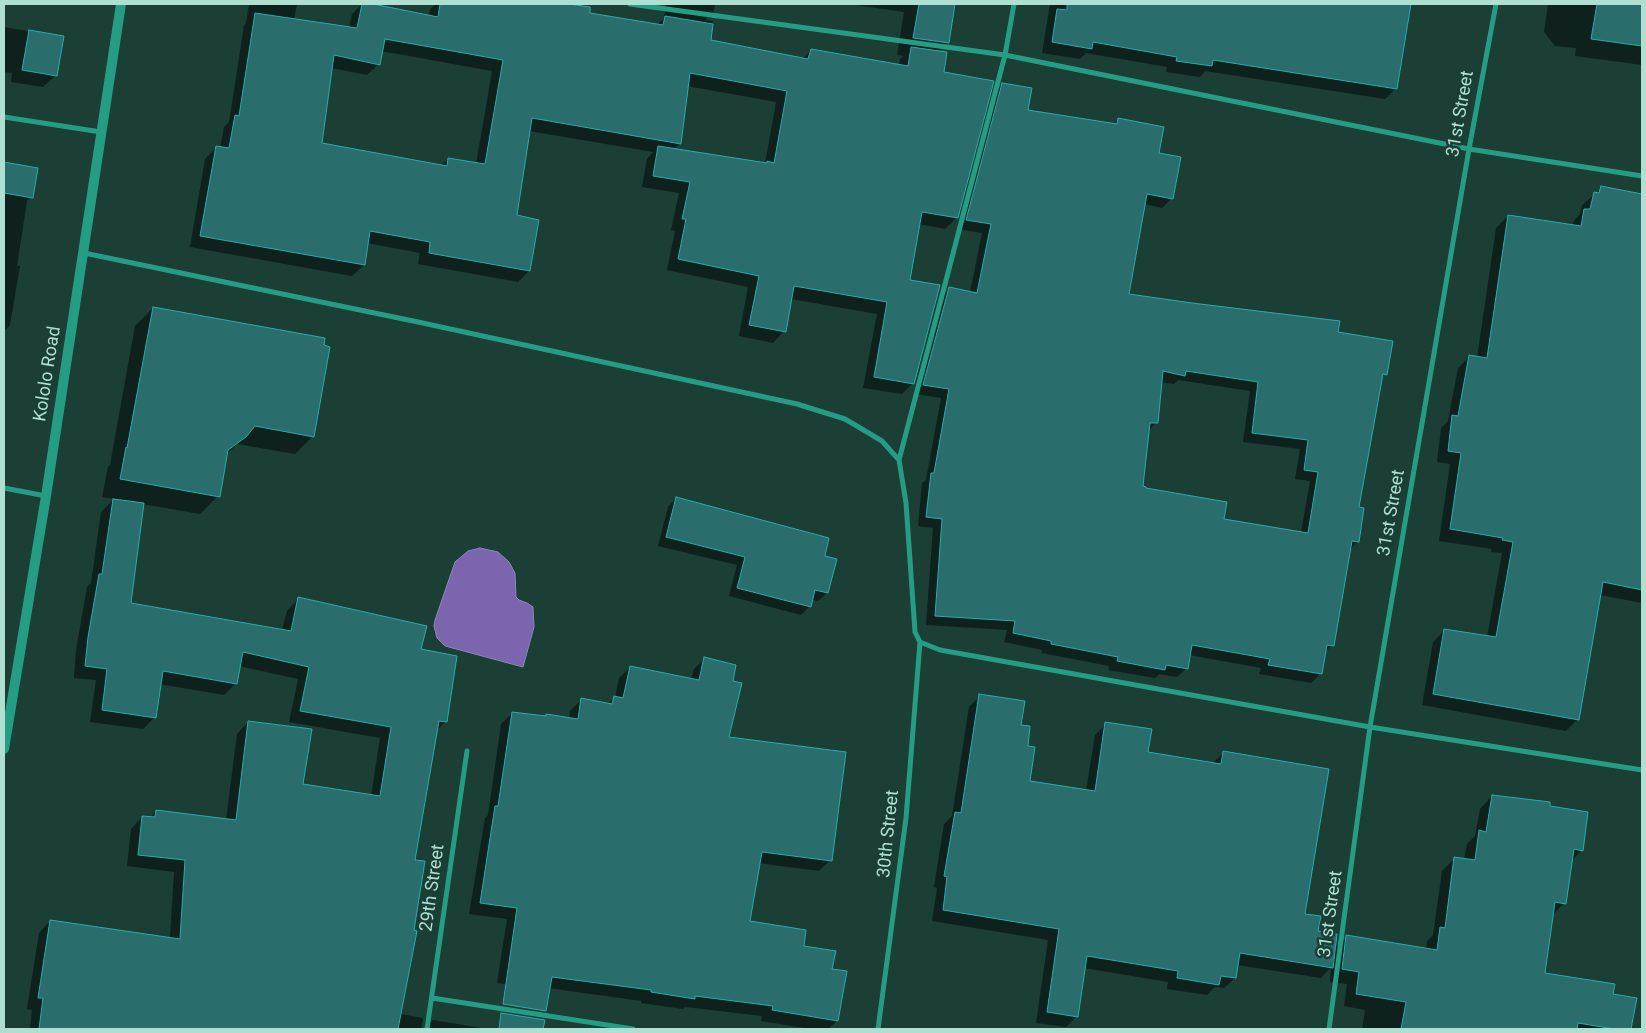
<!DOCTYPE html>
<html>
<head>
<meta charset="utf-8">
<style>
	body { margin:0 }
	#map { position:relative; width:1646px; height:1033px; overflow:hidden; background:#1b3e35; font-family:Roboto,sans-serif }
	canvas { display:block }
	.frame { position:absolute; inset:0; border:5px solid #aedfd1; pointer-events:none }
</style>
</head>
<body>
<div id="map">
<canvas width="1646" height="1033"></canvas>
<div class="frame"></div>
</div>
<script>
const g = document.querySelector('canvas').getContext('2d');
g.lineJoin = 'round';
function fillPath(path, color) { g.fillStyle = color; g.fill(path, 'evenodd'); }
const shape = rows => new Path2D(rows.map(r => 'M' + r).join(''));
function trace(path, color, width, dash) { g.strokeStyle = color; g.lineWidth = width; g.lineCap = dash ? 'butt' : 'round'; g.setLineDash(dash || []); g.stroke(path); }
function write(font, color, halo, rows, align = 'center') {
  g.font = font + ' Roboto,sans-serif'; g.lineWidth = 5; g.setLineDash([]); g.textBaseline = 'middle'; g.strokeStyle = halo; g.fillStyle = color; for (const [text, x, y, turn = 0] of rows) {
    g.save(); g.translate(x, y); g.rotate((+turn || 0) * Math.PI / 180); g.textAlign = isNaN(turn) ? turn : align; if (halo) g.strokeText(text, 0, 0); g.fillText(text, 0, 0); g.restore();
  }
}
const water = shape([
	[480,548,498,552,509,562,515,573,516,597,519,600,527,603,533,607,534,627,523,667,445,646,437,638,434,626,435,620,455,562,468,551,480,548]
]);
fillPath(water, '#7a65ae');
trace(water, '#8a8ab8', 1);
fillPath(shape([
	[249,4,297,4,294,20,349,28,352,14,362,4,429,17,430,9,436,4,561,4,589,8,588,14,657,25,664,18,666,4,715,4,714,11,705,20,713,21,710,41,802,59,811,50,899,66,900,59,904,56,897,55,904,12,848,4,954,4,948,42,938,52,942,73,957,217,945,229,919,224,909,281,913,383,902,394,863,388,877,314,791,299,784,331,773,343,739,336,748,287,667,270,675,231,671,230,679,193,642,187,647,159,653,152,529,131,515,216,529,271,518,282,418,264,420,253,367,243,364,265,352,276,190,247,205,159,216,148,220,148,224,127,229,122,244,26,246,23],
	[381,51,492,71,476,164,448,159,441,166,320,144,331,68,367,75,379,64],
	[687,86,776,102,765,164,674,150,680,143],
	[1050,4,1410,4,1396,88,1385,99,1205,71,1200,77,1166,72,1167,67,1086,53,1080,59,1042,53],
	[1548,4,1642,4,1642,65,1575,56,1576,48,1555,46,1544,32],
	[4,27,62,37,56,75,43,87,11,82,12,73,4,72],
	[1003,84,1027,111,1113,125,1119,119,1157,154,1172,198,1162,208,1144,204,1128,295,1337,333,1385,374,1381,379,1357,508,1358,541,1349,551,1332,645,1324,653,1320,674,1311,683,1259,674,1261,668,1189,655,1187,668,1177,677,1159,674,1155,678,1108,670,1109,666,1042,653,1042,650,1004,642,1007,630,926,625,933,528,918,526,922,483,926,480,941,398,915,394,940,298,949,288,970,292,982,233,958,229,993,93],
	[1178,380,1250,391,1243,442,1300,449,1295,479,1310,481,1301,533,1222,520,1141,487,1148,431,1156,423,1161,382,1174,384],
	[4,163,37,169,31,197,27,201,17,266,20,266,10,325,4,331],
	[1602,188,1642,195,1642,603,1600,595,1578,719,1566,731,1422,705,1433,642,1445,630,1487,637,1502,553,1491,552,1492,549,1439,541,1450,464,1437,462,1441,428,1448,421,1458,368,1470,356,1477,358,1496,228,1508,216,1572,226,1573,222,1580,214,1582,205],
	[153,308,313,436,295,454,237,444,226,455,218,496,200,514,142,504,130,604,282,630,287,611,298,599,420,650,446,721,436,731,414,861,400,1014,423,1018,421,1029,30,1029,32,1010,27,1009,39,933,50,921,170,938,174,872,127,866,131,829,142,817,150,818,156,811,226,820,237,734,248,722,302,785,371,796,380,738,289,722,298,679,239,666,236,683,224,695,159,684,155,717,143,729,90,722,96,680,74,678,76,650,87,587,91,583,101,512,114,499,102,497,108,467,110,465,135,326],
	[676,498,823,556,827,593,818,601,812,600,810,606,801,615,729,596,737,565,658,546,668,507],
	[705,658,732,682,728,738,830,860,819,871,758,863,748,922,802,947,831,970,837,1021,828,1029,810,1029,761,1021,762,1016,685,1007,683,1009,641,1003,641,1001,541,987,539,989,497,983,507,919,469,914,485,818,488,815,501,724,512,713,569,719,570,711,581,700,607,704,615,698,619,678,631,667,691,679,694,669],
	[980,696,1020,727,1026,747,1028,782,1086,791,1095,735,1106,724,1147,753,1213,763,1224,752,1304,915,1316,932,1334,949,1347,937,1426,949,1427,941,1433,935,1442,871,1455,858,1464,859,1467,844,1475,836,1480,809,1492,796,1548,808,1582,850,1571,861,1564,903,1552,916,1544,974,1612,996,1635,999,1630,1029,1362,1029,1365,1010,1344,1006,1347,984,1330,982,1331,967,1321,978,1237,965,1235,978,1224,988,1215,987,1207,995,1167,989,1168,982,1084,968,1077,1016,1066,1027,1036,1023,1048,940,932,921,937,888,934,887,944,824,952,816,969,707],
	[433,1020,487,1029,424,1029]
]), '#0007');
const building = shape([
	[362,4,373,4,438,17,440,4,569,4,590,7,590,13,663,25,665,16,713,24,711,40,808,59,811,49,908,66,911,47,947,52,944,72,994,81,958,218,922,212,910,280,940,285,914,384,874,377,887,302,794,286,786,332,749,325,759,276,678,259,686,219,682,219,690,182,653,176,658,146,767,163,767,161,774,163,787,91,690,73,681,144,532,118,517,215,539,220,530,271,429,253,430,242,370,231,365,265,200,236,216,146,229,148,235,115,239,116,255,13,357,28,362,4],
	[385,39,503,60,485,164,448,158,447,166,322,143,334,55,380,65,385,39],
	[919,4,955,4,949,43,913,38,919,4],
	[1067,4,1411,4,1397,89,1213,60,1212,66,1176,61,1177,57,1093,42,1092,49,1052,42,1057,9,1067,10,1067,4],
	[1597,4,1642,4,1642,46,1591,39,1597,4],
	[29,30,64,36,57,76,22,70,29,30],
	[1002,83,1032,88,1028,110,1117,124,1118,118,1164,127,1159,153,1181,157,1173,199,1147,194,1129,294,1192,303,1340,321,1338,332,1393,341,1387,375,1383,374,1359,507,1364,508,1359,542,1352,541,1334,646,1327,645,1322,674,1268,665,1270,659,1192,645,1188,669,1166,665,1165,670,1117,661,1118,657,1051,644,1051,641,1013,633,1015,621,935,616,942,519,926,517,931,473,934,473,949,389,923,385,949,287,977,293,991,224,966,220,1002,83],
	[1163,371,1185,376,1186,371,1258,382,1252,433,1308,440,1304,470,1318,472,1308,533,1224,519,1227,502,1146,488,1146,487,1143,486,1150,423,1158,423,1163,371],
	[4,162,38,168,33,198,4,193,4,162],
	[1601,186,1642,194,1642,590,1603,582,1579,720,1433,694,1444,629,1496,637,1513,542,1502,540,1503,538,1450,529,1461,453,1448,451,1452,415,1458,416,1469,355,1487,358,1508,215,1581,226,1584,209,1590,209,1594,192,1599,193,1601,186],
	[153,307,325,338,324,345,330,347,314,437,255,426,246,437,228,450,220,497,120,479,126,447,127,448,153,307],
	[676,497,829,538,825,556,837,559,828,593,815,590,811,607,737,588,745,557,666,537,676,497],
	[113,499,144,503,131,603,291,631,298,597,427,626,421,649,457,656,447,722,439,721,415,860,425,861,414,930,417,931,398,1029,39,1029,43,998,38,998,50,920,180,939,185,860,138,855,142,816,155,817,156,810,236,820,248,721,312,729,303,784,380,796,391,727,300,711,309,667,243,652,237,684,163,671,156,718,102,710,107,669,85,666,88,637,99,574,102,574,113,499],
	[704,657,736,665,733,681,742,683,729,737,846,752,832,861,762,852,750,921,806,930,804,946,836,951,832,969,847,971,838,1021,772,1010,773,1006,695,996,695,999,651,992,651,990,552,977,546,1011,503,1004,517,908,480,903,495,806,498,806,512,712,546,716,546,714,578,719,581,698,612,704,614,696,623,698,630,666,699,680,704,657],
	[979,694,1025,701,1021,725,1030,726,1028,746,1035,747,1030,781,1095,791,1105,722,1152,729,1148,752,1221,764,1223,751,1329,769,1305,914,1321,916,1318,931,1337,934,1333,968,1240,953,1236,978,1221,976,1219,985,1177,978,1178,971,1087,956,1078,1017,1047,1012,1059,929,943,910,947,877,944,876,955,812,961,813,979,694],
	[1492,795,1550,802,1550,806,1588,812,1583,851,1574,849,1566,904,1555,902,1545,973,1615,984,1613,994,1637,998,1631,1029,1614,1029,1578,1023,1577,1029,1401,1029,1406,1002,1356,994,1359,972,1342,969,1346,935,1437,950,1440,927,1445,928,1454,857,1475,860,1479,830,1486,832,1492,795],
	[501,1013,545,1020,543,1029,499,1029,501,1013]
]);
fillPath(building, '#2a6d6d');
trace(building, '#28adae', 1);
trace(shape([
	[630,4,1005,55,1469,149,1642,176],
	[4,117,101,132],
	[84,253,418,322,797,404,845,419,882,441,899,460,906,503,915,632,920,642,940,650,1370,727,1642,770],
	[899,460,1005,55,1014,4],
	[4,488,46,496],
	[432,998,633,1029],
	[427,1029,467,751],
	[878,1029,906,818,920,642],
	[1329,1029,1370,727,1469,149,1496,4]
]), '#259d84', 5);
trace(shape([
	[4,749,46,496,121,4]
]), '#259d84', 10);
write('18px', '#aedfd1', '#1b3e35', [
	["31st Street",1461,114,-80],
	["Kololo Road",48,374,-81],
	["31st Street",1392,513,-80],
	["30th Street",889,834,-84],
	["29th Street",433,888,-82],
	["31st Street",1331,914,-82]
]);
</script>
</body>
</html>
